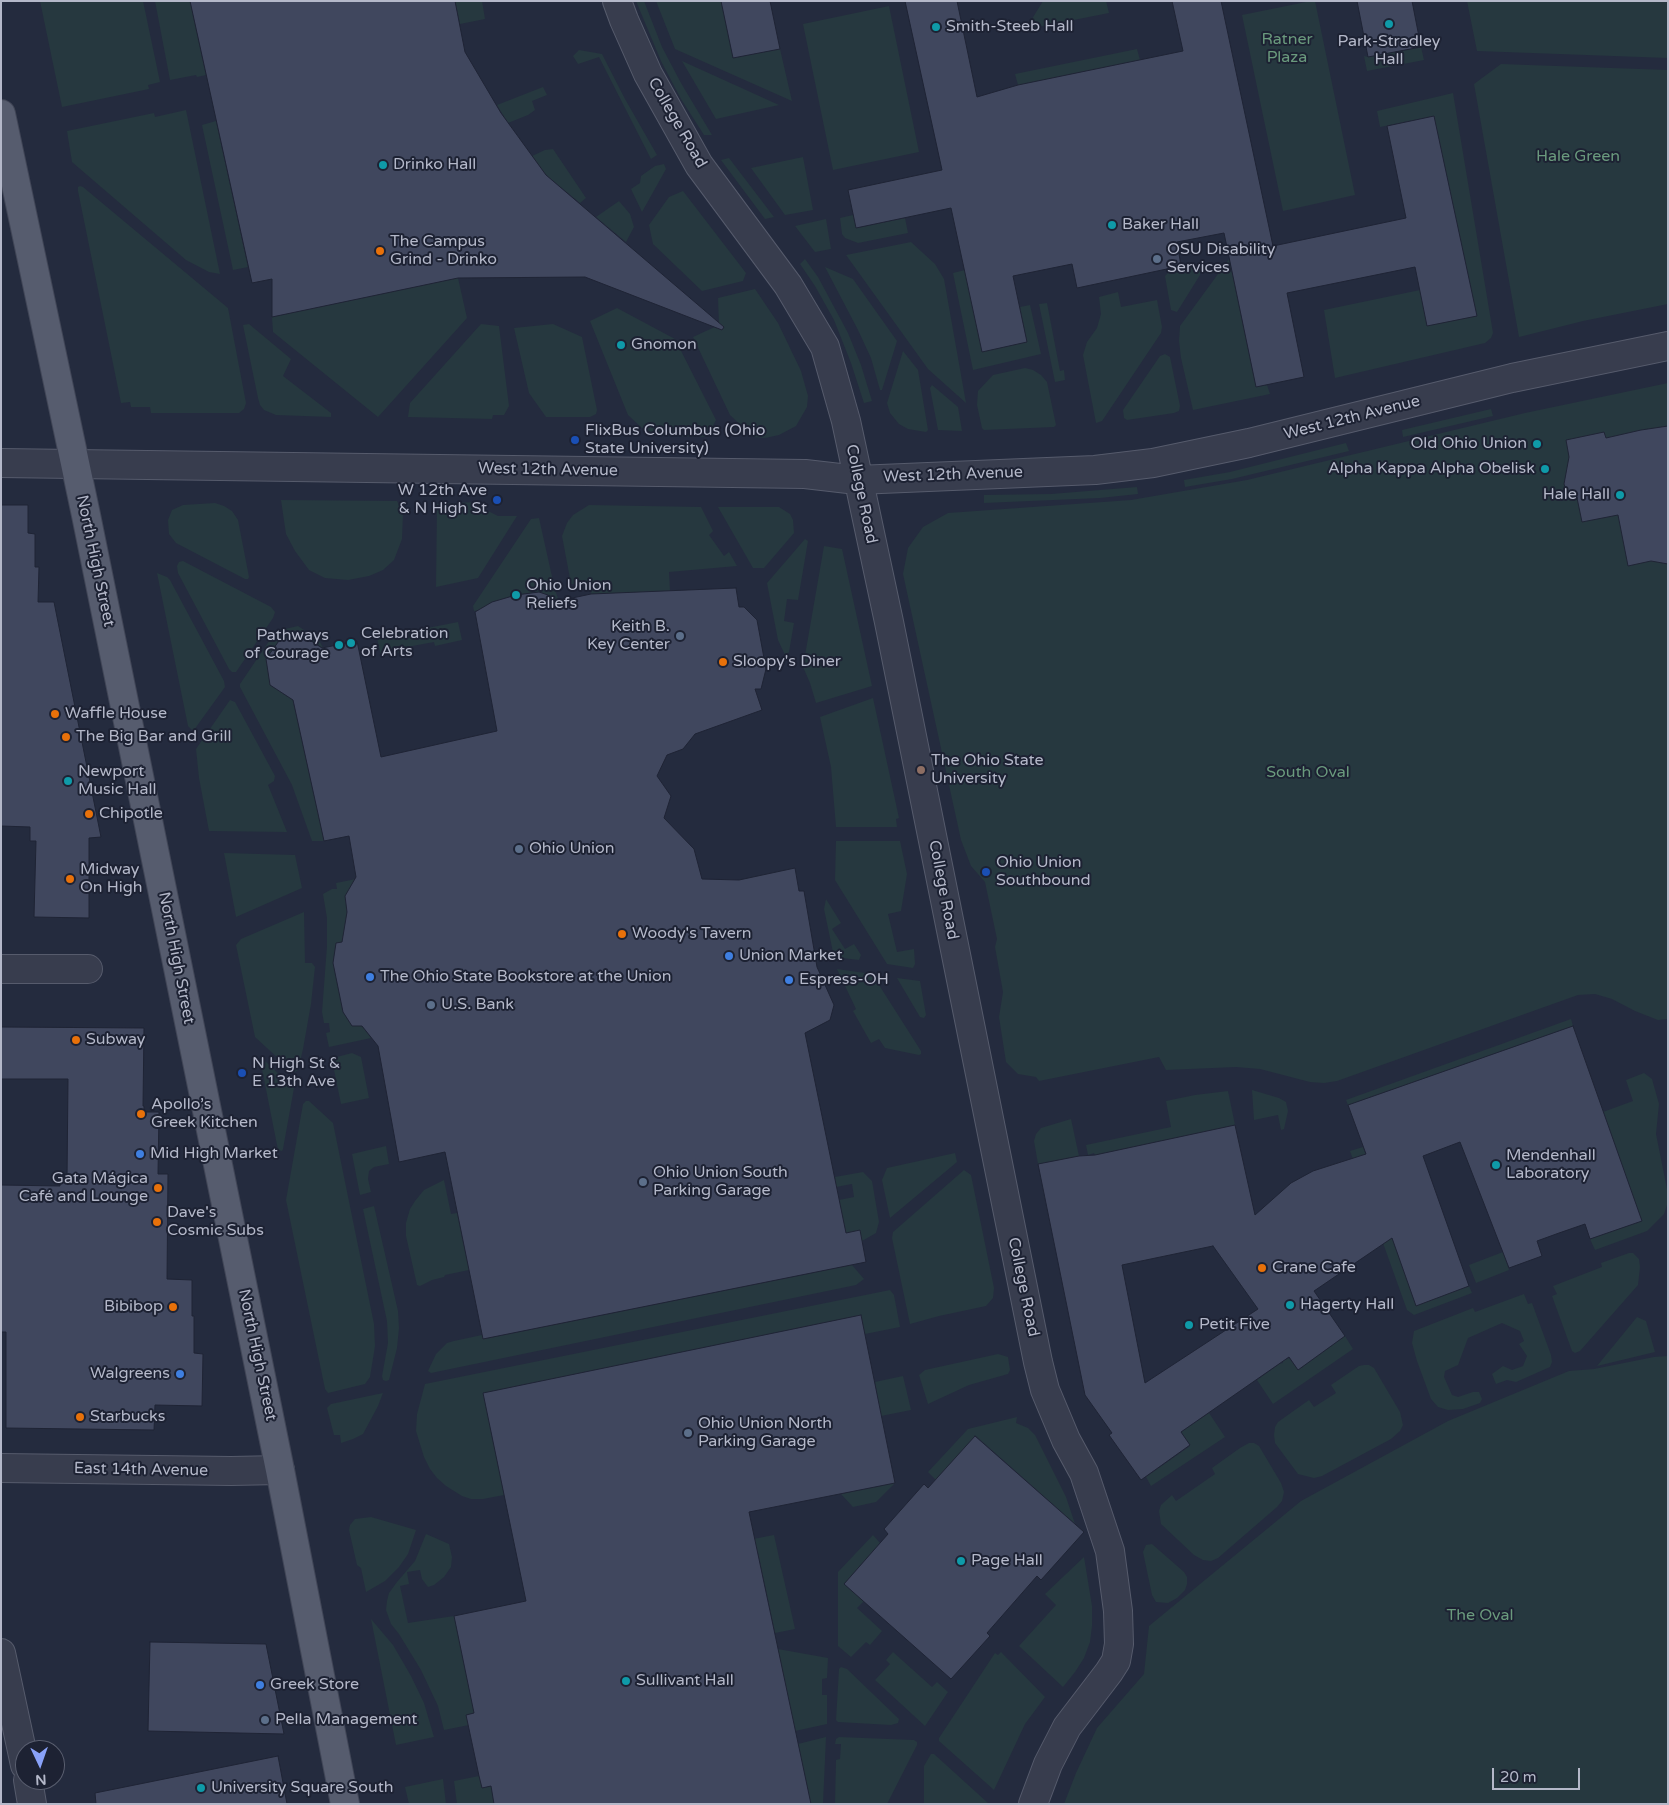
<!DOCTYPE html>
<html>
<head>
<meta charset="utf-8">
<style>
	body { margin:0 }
	#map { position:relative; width:1669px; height:1805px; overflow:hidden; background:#242b3e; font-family:"Varela Round",sans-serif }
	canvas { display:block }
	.frame { position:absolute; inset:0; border:2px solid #b4b8c9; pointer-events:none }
	.north { position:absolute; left:15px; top:1740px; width:50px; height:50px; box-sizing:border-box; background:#1d2233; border:1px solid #595e6f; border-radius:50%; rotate:177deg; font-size:14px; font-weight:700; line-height:20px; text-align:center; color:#b4b8c9 }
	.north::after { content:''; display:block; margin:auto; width:18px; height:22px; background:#89a2f9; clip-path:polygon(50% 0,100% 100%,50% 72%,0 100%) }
	.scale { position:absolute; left:1492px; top:1768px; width:88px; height:22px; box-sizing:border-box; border:2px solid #b4b8c9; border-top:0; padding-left:6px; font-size:15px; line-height:18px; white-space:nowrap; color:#b4b8c9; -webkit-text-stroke:4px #1d2233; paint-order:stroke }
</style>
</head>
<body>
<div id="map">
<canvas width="1669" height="1805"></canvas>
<div class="frame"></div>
<div class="north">N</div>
<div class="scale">20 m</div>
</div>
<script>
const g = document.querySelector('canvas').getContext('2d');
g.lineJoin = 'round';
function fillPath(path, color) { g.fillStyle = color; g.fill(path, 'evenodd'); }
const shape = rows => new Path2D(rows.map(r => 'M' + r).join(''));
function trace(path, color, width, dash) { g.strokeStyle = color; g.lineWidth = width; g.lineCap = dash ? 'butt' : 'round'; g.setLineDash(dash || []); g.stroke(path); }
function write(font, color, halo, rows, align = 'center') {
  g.font = font + ' "Varela Round",sans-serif'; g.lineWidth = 4; g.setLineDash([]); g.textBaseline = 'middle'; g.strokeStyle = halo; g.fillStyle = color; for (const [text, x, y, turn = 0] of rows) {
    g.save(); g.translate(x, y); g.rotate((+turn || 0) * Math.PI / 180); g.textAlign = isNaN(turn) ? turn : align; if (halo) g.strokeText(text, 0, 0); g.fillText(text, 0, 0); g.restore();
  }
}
fillPath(shape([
	[40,1,143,1,160,82,148,85,149,89,62,107],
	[155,1,190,1,206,75,197,77,196,75,170,80],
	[455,1,482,1,485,19,460,24],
	[636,1,644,1,662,47,681,83,712,135,704,135,681,99,661,61],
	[656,1,721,1,733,58,780,49,792,101,675,49],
	[1043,1,1106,1,1109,13,1028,29,1027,27],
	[1311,1,1315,1,1355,195,1283,211,1242,15],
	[1467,1,1668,1,1668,58,1477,51],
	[889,6,919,152,833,170,803,24],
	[1421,47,1424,60,1367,71,1364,56,1368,57],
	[1137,49,1140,60,1018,85,1015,74],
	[579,50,602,54,625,99,657,155,651,159,599,57,578,64,573,56],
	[682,61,779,105,716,119],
	[1501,64,1668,70,1668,304,1583,321,1519,337,1474,84],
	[543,87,547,95,532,101,535,110,528,115,508,123,497,105],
	[1453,93,1493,333,1491,338,1485,343,1335,378,1324,310,1420,290,1427,326,1477,316,1434,116,1380,127,1377,111],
	[186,110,220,274,209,272,186,260,72,162,67,131,154,113,155,117],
	[216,121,248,267,233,270,202,125],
	[553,149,586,198,580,203,546,175,532,156,545,150],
	[803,157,813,210,785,215,751,168],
	[729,158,774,217,765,219,721,160],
	[664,164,666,169,642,212,631,189,640,183,641,176,655,166],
	[80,186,83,187,228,308,246,403,244,409,239,413,151,413,150,407,131,407,130,402,121,403,78,191,78,187],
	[683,191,746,273,743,281,702,291,653,244,649,225,669,197],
	[619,201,630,214,634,227,626,242,596,217],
	[853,215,857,228,905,218,908,233,858,243,845,238,842,234,840,218],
	[826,219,831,249,815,252,795,226],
	[911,242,935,264,944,279,966,403,928,369,846,255],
	[805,259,818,277,848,333,861,365,872,401,864,403,851,363,834,320,815,286,800,264],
	[1229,259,1256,387,1267,385,1270,394,1193,410,1181,358,1179,341,1180,326],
	[1195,266,1200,270,1200,275,1177,312,1171,310,1165,276,1170,271],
	[825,267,853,279,897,341,882,390,880,390,871,358,858,330],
	[965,270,982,351,1027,342,1020,307,1030,305,1041,354,973,370,953,273],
	[458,278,467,318,378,417,273,332,272,317],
	[755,289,778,323,801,371,808,396,807,407,796,426,779,435,765,438,753,437,730,415,693,337,719,325,718,298],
	[1118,292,1121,307,1157,300,1162,327,1161,333,1102,421,1096,423,1083,355,1087,342,1097,328,1101,314,1099,297],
	[1047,303,1060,371,1064,370,1065,380,1055,382,1039,304],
	[617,308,675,339,716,420,707,437,665,436,653,433,642,428,628,415,590,321],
	[249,324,291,359,283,376,331,413,331,417,276,415,264,410,260,405,258,398,243,325],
	[481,324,499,326,509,406,504,415,493,415,492,419,408,417,410,403],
	[553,324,582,337,597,410,596,414,590,417,546,417,529,393,514,328],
	[903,351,918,370,928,430,926,432,908,429,899,424,890,413,887,403],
	[1165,354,1170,357,1180,406,1179,411,1174,413,1127,420,1124,418,1123,410,1160,356],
	[1025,368,1033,370,1041,375,1047,382,1056,425,1054,427,984,430,982,428,977,405,978,391,993,375],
	[1668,383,1668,1019,1658,1020,1635,1011,1612,999,1595,994,1578,995,1337,1081,1324,1083,1310,1082,1260,1069,1236,1067,1166,1070,1159,1057,1039,1081,1036,1077,1018,1074,1006,1062,999,1017,1003,992,995,947,997,939,985,882,971,866,961,840,903,574,908,548,923,527,948,513,1131,500,1247,480,1525,413],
	[932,385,958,407,962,431,938,430,930,388],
	[1491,409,1493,416,1403,437,1402,430],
	[1346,443,1349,451,1232,479,1185,487,1184,480,1230,472],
	[1137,487,1138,494,1100,498,984,503,984,495,1051,494],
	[281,500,397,501,403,513,402,539,394,560,383,570,369,576,348,580,325,578,309,570,295,551,286,534],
	[475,502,488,511,498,516,517,516,478,578,436,587,437,504],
	[215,503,224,506,232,511,238,520,249,577,248,579,245,579,176,543,169,534,168,520,172,510,183,505],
	[589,505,701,507,713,531,709,535,724,556,729,552,737,566,669,572,670,591,591,594,592,584,571,584,562,536,567,523,573,515],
	[718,507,779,507,790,514,793,520,794,533,764,568,753,568],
	[539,518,555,590,559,601,554,602,539,592,516,595,492,602,483,610,474,611,473,606,531,519],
	[805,539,808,541,798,600,787,599,784,621,794,623,789,652,785,655,778,640,767,583],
	[824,546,842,549,872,686,816,703,810,683,803,667],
	[183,561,271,607,275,612,273,618,236,672,232,672,229,669,178,573,177,566,179,562],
	[157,573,167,577,170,580,224,681,225,687,194,730,192,730,188,726],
	[458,622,462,640,435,646,434,642,407,647,407,651,381,656,377,638],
	[298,626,319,640,323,648,302,635,281,638,266,659,270,685,288,697,298,696,293,701,324,841,312,841,292,785,240,687,240,684,276,631],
	[873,698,899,818,896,819,897,827,836,827,831,767,820,717],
	[230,700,235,702,275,776,274,781,268,785,287,832,209,831,199,778,196,749],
	[836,841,900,841,907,874,901,911,888,914,897,952,914,949,915,964,913,968,887,964,835,880],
	[224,853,295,855,302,888,236,917],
	[356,879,342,942,336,943,333,963,343,1012,352,1026,362,1026,371,1038,329,1047,326,1033,330,1032,329,1023,324,1023,322,1012,327,946,327,918,323,894,332,889,337,889,336,883],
	[826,899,841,923,832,929,845,949,854,944,861,955,859,960,834,957,824,909],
	[304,912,305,963,312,963,315,967,311,1004,303,1049,298,1070,295,1072,293,1072,255,1037,236,945,241,939],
	[837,969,872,974,921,1051,921,1054,919,1055,885,1048,879,1039,871,1043,853,1011,856,1009],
	[897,978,920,981,926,1015,924,1018,920,1017],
	[1571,1019,1573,1026,1348,1105,1346,1100],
	[352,1053,361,1057,369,1098,341,1104,332,1060,333,1058],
	[262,1061,265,1061,294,1088,283,1149,282,1151,278,1150,261,1064],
	[1644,1073,1652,1079,1659,1104,1656,1134,1668,1194,1667,1205,1664,1214,1647,1231,1595,1250,1590,1239,1642,1221,1603,1112,1633,1101,1626,1080],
	[1252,1090,1279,1098,1286,1102,1288,1111,1284,1129,1281,1130,1278,1115,1254,1120],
	[1228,1091,1235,1125,1095,1155,1094,1153,1088,1155,1086,1145,1171,1127,1166,1101,1195,1095],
	[306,1101,309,1101,333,1123,374,1324,375,1346,370,1377,365,1384,328,1393,325,1389,286,1200,303,1104],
	[1071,1119,1079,1156,1038,1164,1034,1141,1036,1134,1041,1128],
	[386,1146,389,1164,374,1167,369,1171,368,1179,371,1192,360,1195,352,1154],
	[1363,1147,1376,1184,1373,1185,1416,1305,1469,1286,1472,1293,1414,1315,1407,1310,1350,1151],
	[955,1153,957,1162,890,1218,882,1180,887,1168],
	[964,1170,971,1175,994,1288,993,1298,986,1306,939,1316,910,1324,892,1238,893,1232],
	[863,1172,872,1181,879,1222,876,1233,862,1241,846,1233,839,1200,854,1197,852,1184,836,1187,835,1177],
	[444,1180,451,1214,457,1213,469,1270,445,1275,444,1277,432,1280,420,1286,417,1285,406,1236,406,1223,410,1209,415,1201,424,1190],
	[374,1206,398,1311,399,1328,397,1348,389,1380,386,1381,383,1380,382,1376,388,1343,387,1321,363,1209],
	[1503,1252,1509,1270,1476,1283,1469,1265],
	[1629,1253,1633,1253,1639,1259,1640,1267,1638,1285,1580,1351,1575,1353,1572,1351,1552,1296,1557,1294,1553,1286,1602,1267,1601,1263],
	[852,1265,864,1279,856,1285,431,1373,428,1371,436,1354,447,1343,454,1341,482,1335,484,1339],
	[890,1290,894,1295,900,1327,865,1334,861,1315,483,1393,504,1495,483,1499,471,1499,462,1496,446,1486,437,1478,430,1469,424,1457,416,1431,417,1414,425,1384],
	[1524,1294,1528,1304,1532,1303,1551,1355,1552,1362,1550,1367,1516,1382,1507,1380,1496,1384,1492,1374,1503,1366,1512,1370,1523,1366,1527,1356,1519,1344,1524,1341,1520,1331,1502,1323,1468,1338,1458,1365,1445,1371,1444,1377,1452,1395,1458,1397,1473,1392,1479,1392,1482,1399,1480,1403,1463,1409,1448,1410,1438,1407,1431,1399,1417,1361,1412,1343,1414,1331,1473,1308,1475,1312],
	[1637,1317,1646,1321,1655,1352,1597,1366],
	[1345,1336,1353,1349,1273,1404,1257,1380,1279,1364,1283,1363,1283,1361,1289,1358,1298,1370],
	[998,1354,1008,1357,1010,1370,1008,1374,969,1385,928,1404,919,1375,925,1370],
	[1668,1356,1668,1804,1064,1804,1076,1773,1097,1728,1144,1674,1149,1626,1301,1501,1448,1421,1569,1371,1594,1369,1654,1357],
	[1364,1365,1369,1365,1374,1368,1400,1412,1403,1425,1400,1431,1391,1439,1322,1476,1314,1478,1298,1474,1275,1443,1274,1435,1275,1427,1278,1422,1309,1400,1314,1407,1336,1393,1331,1385,1359,1366],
	[903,1376,911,1410,881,1416,875,1382],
	[383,1393,378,1406,363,1434,353,1439,341,1443,340,1435,334,1435,327,1408,331,1404],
	[1209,1413,1225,1437,1151,1486,1146,1477,1190,1446,1181,1432],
	[1017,1417,1016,1423,1028,1428,1035,1435,1066,1497,1075,1524,976,1436,936,1480,928,1472,968,1429],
	[1249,1443,1254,1443,1259,1446,1281,1483,1284,1492,1282,1501,1277,1507,1218,1558,1211,1561,1203,1560,1194,1555,1161,1524,1159,1511,1161,1505,1172,1495,1176,1501,1215,1474,1212,1468,1240,1448],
	[895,1483,876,1502,853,1507,841,1494],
	[371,1517,416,1530,408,1554,399,1567,385,1581,366,1592,361,1568,357,1565,349,1530,350,1525,355,1519],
	[426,1534,449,1544,452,1557,451,1567,444,1577,434,1585,428,1587,422,1579,420,1570,407,1572,409,1584,400,1586,408,1623,454,1616,474,1713,466,1715,469,1725,444,1730,438,1706,421,1670,399,1634,391,1624,386,1610,387,1601,389,1593,397,1582,415,1561],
	[774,1535,795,1629,775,1633,758,1553,748,1540],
	[873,1535,880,1543,844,1584,864,1601,857,1608,882,1631,870,1645,866,1642,851,1657,838,1646,838,1572],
	[1152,1544,1184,1572,1187,1577,1187,1584,1185,1590,1177,1598,1168,1603,1156,1602,1152,1595,1143,1552,1146,1545],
	[1084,1557,1092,1606,1092,1626,1090,1642,1084,1658,1075,1672,1063,1687,1019,1646,1056,1605,1045,1594],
	[371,1619,393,1645,411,1676,424,1703,434,1737,396,1745],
	[778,1649,828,1658,827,1678,822,1679,822,1695,827,1695,827,1724,795,1731],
	[893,1652,932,1687,937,1682,948,1692,925,1726,875,1680,890,1664,886,1660],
	[1001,1652,1045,1697,1025,1724,994,1790,939,1741,939,1738,995,1653,998,1655],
	[841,1667,847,1669,899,1719,898,1723,891,1725,838,1722,836,1720,839,1669],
	[826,1737,823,1804,811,1804,798,1744],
	[839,1737,914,1740,917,1742,917,1745,887,1804,835,1804,836,1760,840,1759,841,1744,835,1744,836,1739],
	[931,1754,934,1754,988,1803,924,1804,924,1766],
	[479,1776,482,1788,491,1786,494,1804,457,1804,454,1781],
	[443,1779,446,1804,409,1804,405,1787]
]), '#26383f');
const building = shape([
	[190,1,455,1,465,52,501,113,546,175,724,327,722,330,585,277,458,278,272,317,272,279,252,283,190,1],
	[721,1,770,1,780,49,733,58,721,1],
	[905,1,957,1,977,97,1018,85,1183,51,1172,1,1221,1,1273,246,1406,218,1387,126,1434,116,1477,316,1427,326,1415,267,1287,293,1304,377,1256,387,1224,233,1177,242,1181,266,1077,288,1072,264,1013,276,1027,342,982,352,951,208,856,228,848,190,942,170,905,1],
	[1357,1,1412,1,1421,47,1368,57,1357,1],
	[1668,426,1668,564,1651,561,1628,566,1618,515,1582,522,1577,498,1567,492,1564,484,1569,457,1566,440,1604,432,1606,438,1641,430,1668,426],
	[1,505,28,505,28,533,35,534,35,567,39,567,38,602,54,602,101,837,89,838,89,918,34,917,36,841,30,841,30,827,1,826,1,505],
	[736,588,739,607,744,607,757,620,766,669,761,689,755,689,762,710,695,734,683,749,667,755,657,776,671,796,664,818,694,849,702,879,739,880,795,868,799,891,804,891,817,967,834,1005,830,1020,805,1033,846,1233,860,1230,866,1262,483,1339,445,1152,399,1162,378,1046,362,1026,352,1026,343,1012,333,963,336,943,342,942,347,912,345,896,356,877,349,836,324,841,293,700,270,685,266,659,281,638,302,635,322,648,357,641,381,757,497,731,475,612,492,602,516,595,539,592,548,595,558,601,591,594,736,588],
	[1573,1026,1642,1221,1590,1239,1585,1224,1559,1233,1537,1241,1542,1256,1509,1268,1460,1142,1423,1156,1469,1286,1416,1306,1392,1238,1314,1291,1345,1336,1298,1370,1289,1357,1181,1432,1190,1445,1141,1480,1109,1435,1112,1433,1085,1395,1038,1164,1079,1156,1095,1155,1235,1125,1255,1215,1291,1183,1313,1171,1366,1154,1348,1105,1573,1026],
	[1213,1246,1258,1309,1145,1383,1122,1265,1213,1246],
	[1,1027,144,1028,143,1106,144,1106,144,1112,159,1112,158,1174,168,1174,167,1279,192,1280,192,1316,194,1316,194,1353,203,1354,202,1406,155,1405,154,1430,6,1428,6,1332,1,1332,1,1185,60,1186,60,1179,67,1179,68,1079,1,1079,1,1027],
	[861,1315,895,1483,749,1512,811,1804,494,1804,491,1786,482,1788,479,1776,466,1715,474,1713,454,1616,526,1601,483,1393,861,1315],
	[975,1436,1084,1532,1041,1580,1037,1576,987,1633,990,1636,951,1679,844,1584,888,1534,884,1529,924,1484,928,1488,975,1436],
	[150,1642,266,1644,284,1734,148,1731,150,1642],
	[278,1756,287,1804,96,1804,95,1793,278,1756]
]);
fillPath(building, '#40475e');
trace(building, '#1f2435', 1);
const minor = shape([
	[617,1,624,20,648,74,699,165,788,285,825,347,846,421,889,622,1038,1362,1045,1390,1066,1440,1084,1473,1110,1551,1118,1611,1119,1644,1116,1661,1109,1672,1067,1727,1048,1764,1033,1804],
	[1,463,805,474,857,480,1095,470,1153,463,1249,443,1512,378,1668,346],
	[1,969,88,969],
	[1,1468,231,1471,280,1470],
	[1,1653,25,1765],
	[28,1780,32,1804]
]);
const primary = shape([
	[1,114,86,515,280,1470,345,1804]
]);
trace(minor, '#565b6c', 30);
trace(primary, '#414657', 30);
trace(minor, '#383d4e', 28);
trace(primary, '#565c6e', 28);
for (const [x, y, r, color] of [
	[1389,24,5,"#0f9aa8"],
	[936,27,5,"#0f9aa8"],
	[383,165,5,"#0f9aa8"],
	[1112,225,5,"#0f9aa8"],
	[380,251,5,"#e8710a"],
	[1157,259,5,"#5c6f8a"],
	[621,345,5,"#0f9aa8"],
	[575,440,5,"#1a4fb4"],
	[1537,444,5,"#0f9aa8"],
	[1545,469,5,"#0f9aa8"],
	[1620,495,5,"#0f9aa8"],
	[497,500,5,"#1a4fb4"],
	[516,595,5,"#0f9aa8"],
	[680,636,5,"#5c6f8a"],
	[351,643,5,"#0f9aa8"],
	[339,645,5,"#0f9aa8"],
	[723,662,5,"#e8710a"],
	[55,714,5,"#e8710a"],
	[66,737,5,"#e8710a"],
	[921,770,5,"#8d6e63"],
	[68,781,5,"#0f9aa8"],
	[89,814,5,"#e8710a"],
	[519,849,5,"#5c6f8a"],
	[986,872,5,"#1a4fb4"],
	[70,879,5,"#e8710a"],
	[622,934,5,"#e8710a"],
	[729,956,5,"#3f7fe0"],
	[370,977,5,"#3f7fe0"],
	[789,980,5,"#3f7fe0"],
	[431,1005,5,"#5c6f8a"],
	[76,1040,5,"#e8710a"],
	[242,1073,5,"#1a4fb4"],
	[141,1114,5,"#e8710a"],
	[140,1154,5,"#3f7fe0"],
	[1496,1165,5,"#0f9aa8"],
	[643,1182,5,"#5c6f8a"],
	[158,1188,5,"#e8710a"],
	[157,1222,5,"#e8710a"],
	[1262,1268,5,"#e8710a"],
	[1290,1305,5,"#0f9aa8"],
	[173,1307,5,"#e8710a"],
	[1189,1325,5,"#0f9aa8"],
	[180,1374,5,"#3f7fe0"],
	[80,1417,5,"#e8710a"],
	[688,1433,5,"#5c6f8a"],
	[961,1561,5,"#0f9aa8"],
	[626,1681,5,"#0f9aa8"],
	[260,1685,5,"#3f7fe0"],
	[265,1720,5,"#5c6f8a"],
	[201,1788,5,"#0f9aa8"]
]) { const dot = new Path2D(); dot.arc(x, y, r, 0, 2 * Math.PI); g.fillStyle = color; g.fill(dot); trace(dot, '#1d2233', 2); }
write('16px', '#b4b8c9', '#1d2233', [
	["Smith-Steeb Hall",946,27],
	["Park-Stradley",1389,42,"center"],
	["Hall",1389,60,"center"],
	["Drinko Hall",393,165],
	["Baker Hall",1122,225],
	["The Campus",390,242],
	["Grind - Drinko",390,260],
	["OSU Disability",1167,250],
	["Services",1167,268],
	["Gnomon",631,345],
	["FlixBus Columbus (Ohio",585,431],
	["State University)",585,449],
	["Old Ohio Union",1527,444,"right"],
	["Alpha Kappa Alpha Obelisk",1535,469,"right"],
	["W 12th Ave",487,491,"right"],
	["& N High St",487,509,"right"],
	["Hale Hall",1610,495,"right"],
	["Ohio Union",526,586],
	["Reliefs",526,604],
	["Keith B.",670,627,"right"],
	["Key Center",670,645,"right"],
	["Celebration",361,634],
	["of Arts",361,652],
	["Pathways",329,636,"right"],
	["of Courage",329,654,"right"],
	["Sloopy's Diner",733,662],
	["Waffle House",65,714],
	["The Big Bar and Grill",76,737],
	["The Ohio State",931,761],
	["University",931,779],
	["Newport",78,772],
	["Music Hall",78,790],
	["Chipotle",99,814],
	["Ohio Union",529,849],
	["Ohio Union",996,863],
	["Southbound",996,881],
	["Midway",80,870],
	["On High",80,888],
	["Woody's Tavern",632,934],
	["Union Market",739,956],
	["The Ohio State Bookstore at the Union",380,977],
	["Espress-OH",799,980],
	["U.S. Bank",441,1005],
	["Subway",86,1040],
	["N High St &",252,1064],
	["E 13th Ave",252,1082],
	["Apollo’s",151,1105],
	["Greek Kitchen",151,1123],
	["Mid High Market",150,1154],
	["Mendenhall",1506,1156],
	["Laboratory",1506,1174],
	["Ohio Union South",653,1173],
	["Parking Garage",653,1191],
	["Gata Mágica",148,1179,"right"],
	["Café and Lounge",148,1197,"right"],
	["Dave's",167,1213],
	["Cosmic Subs",167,1231],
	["Crane Cafe",1272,1268],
	["Hagerty Hall",1300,1305],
	["Bibibop",163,1307,"right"],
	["Petit Five",1199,1325],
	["Walgreens",170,1374,"right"],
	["Starbucks",90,1417],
	["Ohio Union North",698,1424],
	["Parking Garage",698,1442],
	["Page Hall",971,1561],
	["Sullivant Hall",636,1681],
	["Greek Store",270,1685],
	["Pella Management",275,1720],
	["University Square South",211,1788]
], 'left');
write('16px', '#6a9a7d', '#1d2233', [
	["Ratner",1287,40],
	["Plaza",1287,58],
	["Hale Green",1578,157],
	["South Oval",1308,773],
	["The Oval",1480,1616]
]);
write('16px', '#b4b8c9', '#1d2233', [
	["College Road",677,123,60],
	["West 12th Avenue",1352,418,-14],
	["West 12th Avenue",548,470,1],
	["West 12th Avenue",953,475,-2],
	["College Road",861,494,78],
	["North High Street",95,561,78],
	["College Road",943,890,79],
	["North High Street",176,958,79],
	["College Road",1023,1287,78],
	["North High Street",257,1355,78],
	["East 14th Avenue",141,1470,1]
]);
</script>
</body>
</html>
